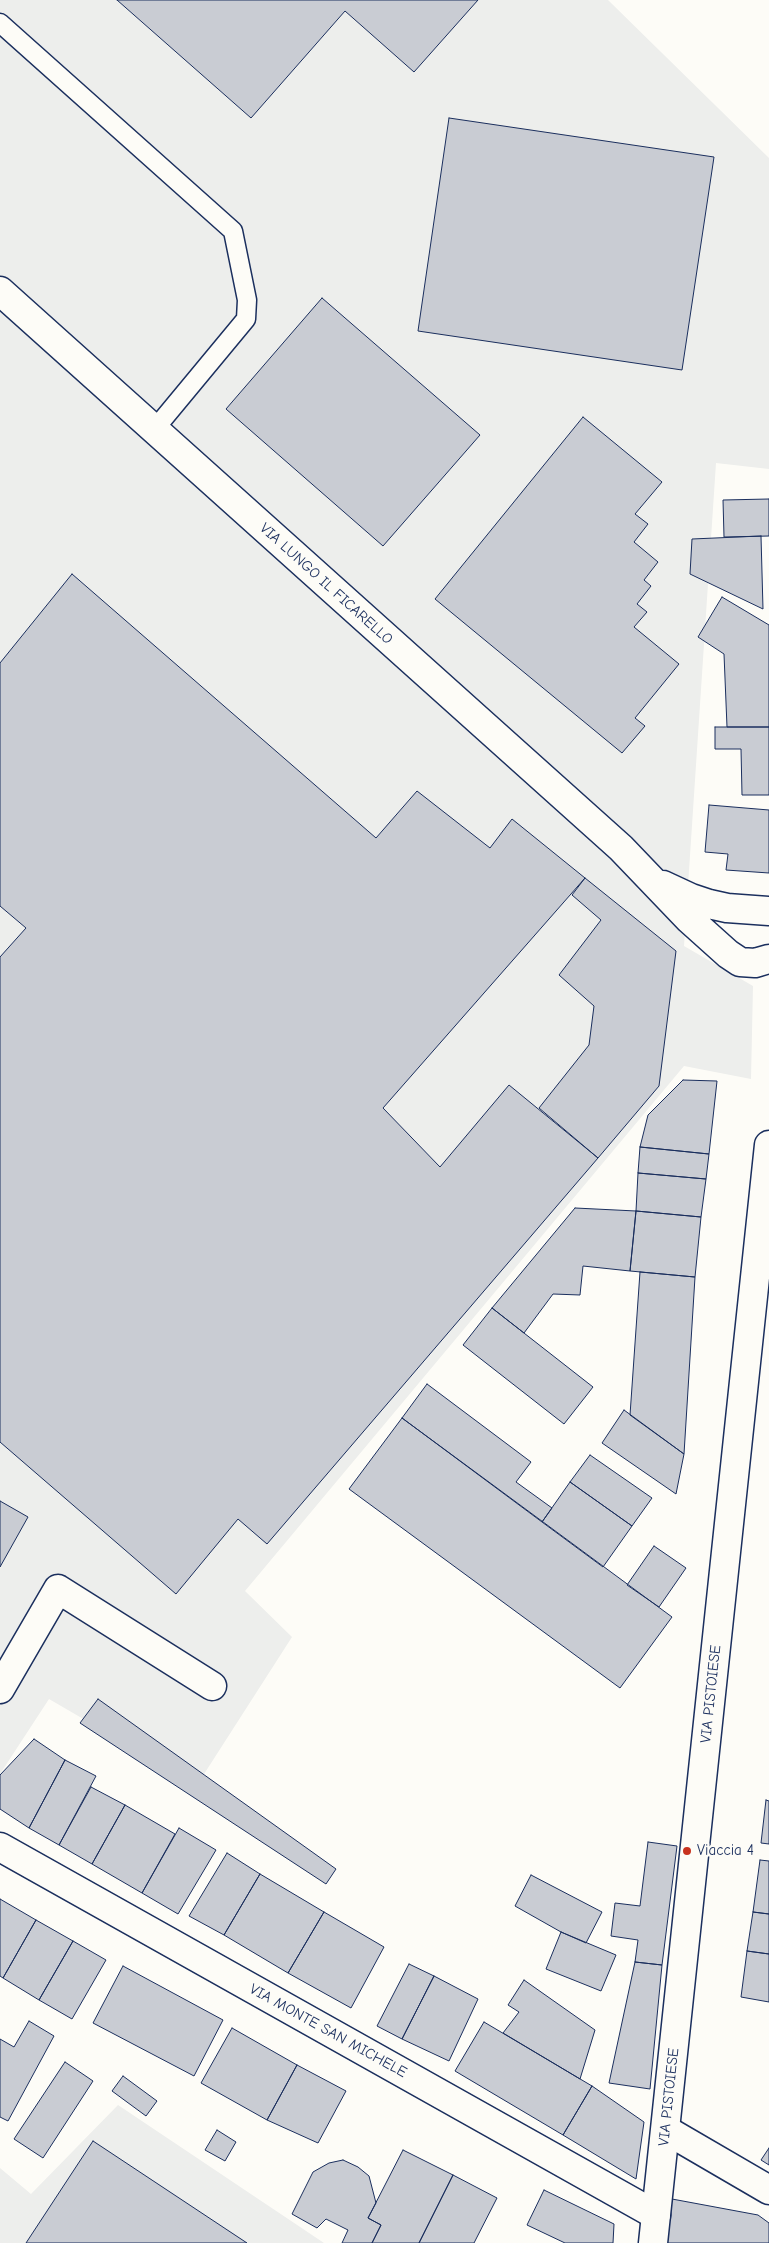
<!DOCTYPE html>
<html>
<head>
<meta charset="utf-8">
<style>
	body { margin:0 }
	canvas { display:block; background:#fdfcf7 }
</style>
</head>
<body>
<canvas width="769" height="2243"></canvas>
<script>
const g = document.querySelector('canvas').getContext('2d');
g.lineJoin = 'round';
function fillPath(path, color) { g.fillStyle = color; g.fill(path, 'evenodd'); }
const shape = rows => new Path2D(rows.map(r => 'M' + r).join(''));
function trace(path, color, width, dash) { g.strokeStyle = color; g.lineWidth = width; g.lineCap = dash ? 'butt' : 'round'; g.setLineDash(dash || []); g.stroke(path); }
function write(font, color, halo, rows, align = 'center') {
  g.font = font + ' "Comic Neue",sans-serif'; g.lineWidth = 4.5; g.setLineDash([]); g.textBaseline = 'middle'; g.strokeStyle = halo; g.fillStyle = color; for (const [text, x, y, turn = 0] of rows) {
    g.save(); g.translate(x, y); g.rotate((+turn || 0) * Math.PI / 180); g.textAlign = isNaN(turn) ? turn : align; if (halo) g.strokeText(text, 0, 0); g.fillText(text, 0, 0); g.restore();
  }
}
fillPath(shape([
	[0,0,608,0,769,158,769,469,716,463,684,946,753,986,751,1079,684,1066,245,1591,292,1637,197,1785,49,1699,0,1774],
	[118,2105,324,2243,0,2243,0,2168,31,2194]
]), '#edeeec');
const building = shape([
	[117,0,478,0,414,72,345,11,251,118,117,0],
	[449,118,714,157,682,370,418,331,449,118],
	[322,298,480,435,383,546,226,409,322,298],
	[583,417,662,482,635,514,648,524,634,542,658,562,644,580,651,586,637,604,647,612,634,627,679,664,635,718,645,726,622,753,435,599,583,417],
	[769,499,769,536,724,537,723,500,769,499],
	[761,536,763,609,690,574,692,539,761,536],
	[72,574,376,838,417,791,490,848,512,819,585,878,383,1108,440,1167,509,1085,598,1158,267,1544,238,1519,176,1594,0,1442,0,957,26,928,0,906,0,663,72,574],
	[722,597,769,625,769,727,727,727,724,654,698,637,722,597],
	[715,727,769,727,769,795,742,795,741,749,715,749,715,727],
	[709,805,769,810,769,873,726,870,728,854,705,852,709,805],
	[585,878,676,951,659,1086,598,1158,539,1108,589,1045,594,1006,559,975,601,920,572,895,585,878],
	[683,1080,717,1081,709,1154,640,1147,648,1115,683,1080],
	[640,1147,709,1154,706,1179,638,1173,640,1147],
	[638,1173,706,1179,701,1217,636,1211,638,1173],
	[575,1208,636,1211,630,1271,583,1266,580,1295,553,1294,524,1333,492,1308,575,1208],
	[636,1211,701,1217,695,1277,630,1271,636,1211],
	[640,1272,695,1277,684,1454,630,1415,640,1272],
	[492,1308,593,1387,564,1424,463,1345,492,1308],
	[427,1384,531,1462,516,1482,552,1508,542,1522,402,1418,427,1384],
	[624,1410,684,1454,676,1494,602,1443,624,1410],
	[402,1418,672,1617,620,1688,349,1489,402,1418],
	[590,1455,652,1498,632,1526,570,1482,590,1455],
	[570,1482,632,1526,603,1567,542,1522,570,1482],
	[0,1501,28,1517,0,1567,0,1501],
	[654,1546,686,1568,659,1607,627,1585,654,1546],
	[98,1699,336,1869,326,1884,80,1723,98,1699],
	[34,1739,65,1760,29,1828,0,1809,0,1775,34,1739],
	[65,1760,96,1776,59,1845,29,1828,65,1760],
	[91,1787,125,1805,92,1864,59,1845,91,1787],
	[766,1800,769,1801,769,1844,761,1843,766,1800],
	[125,1805,175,1834,142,1893,92,1864,125,1805],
	[179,1828,216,1850,178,1914,142,1893,179,1828],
	[648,1842,677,1846,662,1965,635,1962,638,1940,611,1936,615,1903,640,1906,648,1842],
	[227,1853,260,1874,224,1935,189,1916,227,1853],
	[760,1860,769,1861,769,1914,753,1912,760,1860],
	[260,1874,324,1912,288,1973,224,1935,260,1874],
	[531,1875,602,1912,586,1943,561,1932,515,1906,531,1875],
	[0,1899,36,1920,3,1978,0,1976,0,1899],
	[324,1912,384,1947,351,2008,288,1973,324,1912],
	[753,1912,769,1914,769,1954,747,1951,753,1912],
	[36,1920,73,1941,39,2000,3,1978,36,1920],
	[561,1932,616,1955,601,1991,546,1969,561,1932],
	[73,1941,106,1960,72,2019,39,2000,73,1941],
	[747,1951,769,1954,769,2002,741,1997,747,1951],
	[635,1962,662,1965,650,2089,609,2083,635,1962],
	[409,1964,434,1976,402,2039,377,2026,409,1964],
	[123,1966,223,2020,194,2076,93,2023,123,1966],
	[434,1976,478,1999,449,2061,402,2039,434,1976],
	[524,1980,595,2030,580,2079,503,2033,519,2012,508,2005,524,1980],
	[29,2021,54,2036,8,2121,0,2117,0,2039,14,2047,29,2021],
	[484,2022,592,2086,563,2135,455,2071,484,2022],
	[232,2028,297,2065,267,2120,201,2083,232,2028],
	[65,2062,93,2081,43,2158,14,2139,65,2062],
	[297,2065,346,2091,318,2143,267,2120,297,2065],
	[123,2076,157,2101,146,2116,112,2091,123,2076],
	[592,2086,644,2122,636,2179,563,2135,592,2086],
	[217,2130,236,2142,225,2161,205,2150,217,2130],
	[93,2141,247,2243,26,2243,93,2141],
	[769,2148,769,2165,761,2160,769,2148],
	[403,2150,453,2175,419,2243,372,2243,381,2225,368,2218,403,2150],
	[343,2160,358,2167,369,2176,376,2203,368,2218,381,2225,372,2243,342,2243,348,2230,326,2219,317,2228,292,2214,313,2172,329,2163,343,2160],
	[453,2175,497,2198,474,2243,419,2243,453,2175],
	[544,2190,614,2224,613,2243,565,2243,527,2225,544,2190],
	[672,2199,758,2215,769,2223,769,2243,665,2243,672,2199]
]);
fillPath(building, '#c9ccd3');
trace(building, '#1b2f5e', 1);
const lane = shape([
	[0,23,233,231,247,300,246,319,154,430]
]);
const street = shape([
	[0,1689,58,1589,212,1686],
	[0,1847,656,2215],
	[666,2130,769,2190]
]);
const secondary = shape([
	[0,291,621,848,689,919,728,954,740,962,755,963,769,959],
	[663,885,691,898,709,904,727,908,769,911],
	[653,2243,769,1145]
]);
trace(lane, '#1b2f5e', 21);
trace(street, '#1b2f5e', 31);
trace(secondary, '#1b2f5e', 31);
trace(lane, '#fdfcf7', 18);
trace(street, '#fdfcf7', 28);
trace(secondary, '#fdfcf7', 28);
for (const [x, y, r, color] of [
	[687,1851,5,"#c8321e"]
]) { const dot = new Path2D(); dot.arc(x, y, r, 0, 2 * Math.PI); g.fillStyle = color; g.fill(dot); trace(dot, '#fdfcf7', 2); }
write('15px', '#1b2f5e', '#fdfcf7', [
	["VIA LUNGO IL FICARELLO",326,584,42],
	["VIA PISTOIESE",711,1694,-84],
	["VIA MONTE SAN MICHELE",328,2031,29],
	["VIA PISTOIESE",669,2097,-84]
]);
write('15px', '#1b2f5e', '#fdfcf7', [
	["Viaccia 4",697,1851]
], 'left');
</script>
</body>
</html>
